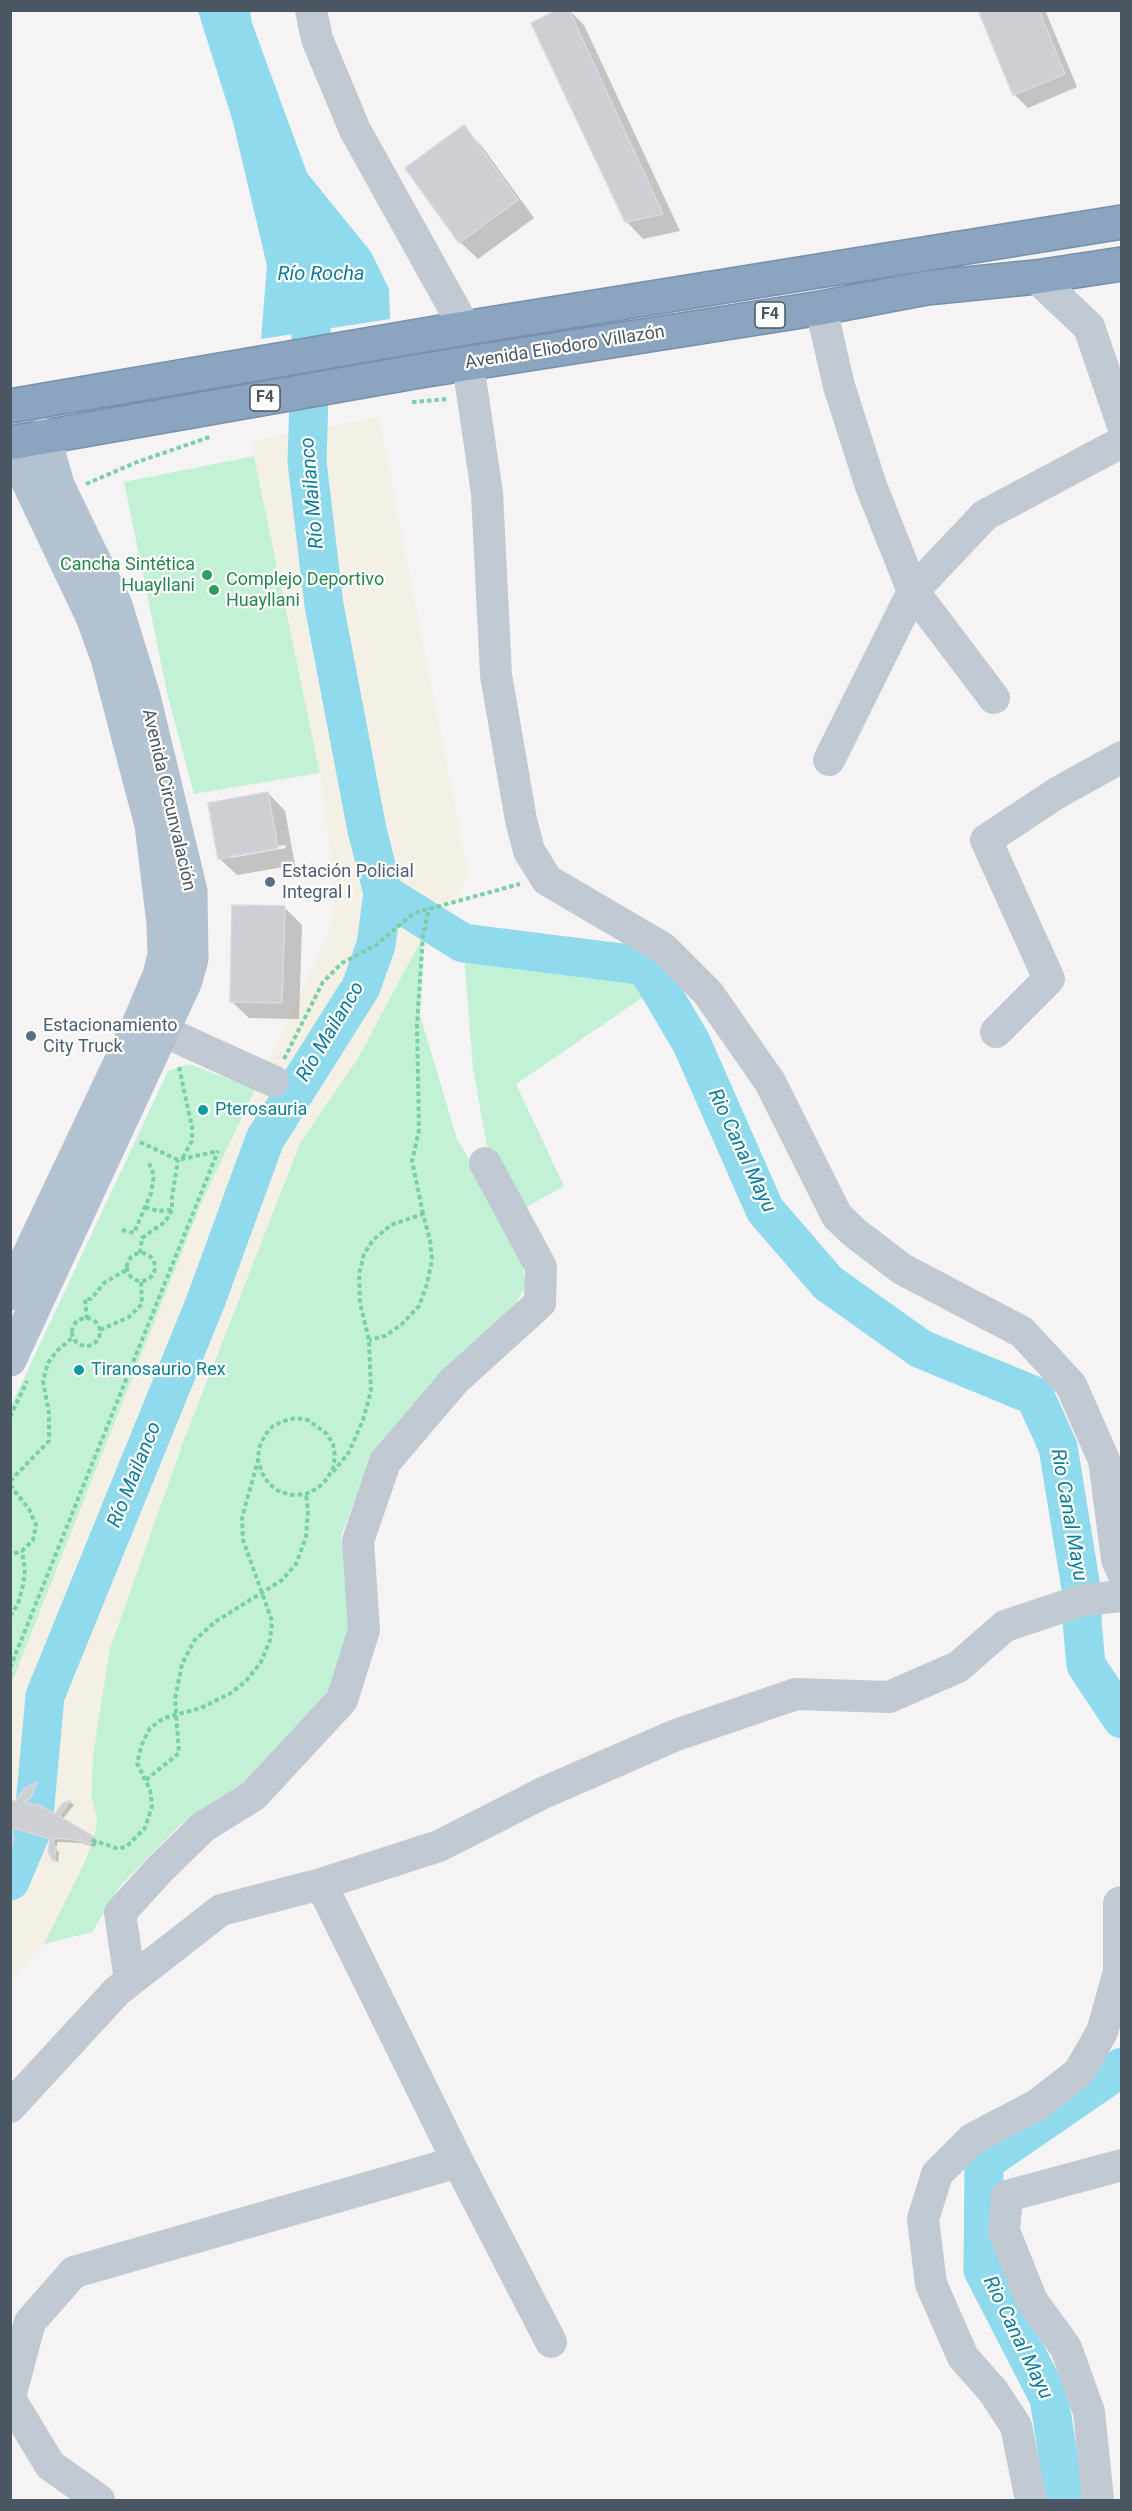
<!DOCTYPE html>
<html>
<head>
<meta charset="utf-8">
<style>
	body { margin:0 }
	#map { position:relative; width:1132px; height:2511px; overflow:hidden; background:#f5f3f3; font-family:Roboto,sans-serif }
	canvas { display:block }
	.frame { position:absolute; inset:0; border:12px solid #4a5661; pointer-events:none }
</style>
</head>
<body>
<div id="map">
<canvas width="1132" height="2511"></canvas>
<div class="frame"></div>
</div>
<script>
const g = document.querySelector('canvas').getContext('2d');
g.lineJoin = 'round';
function fillPath(path, color) { g.fillStyle = color; g.fill(path, 'evenodd'); }
const shape = rows => new Path2D(rows.map(r => 'M' + r).join(''));
function trace(path, color, width, dash) { g.strokeStyle = color; g.lineWidth = width; g.lineCap = dash ? 'butt' : 'round'; g.setLineDash(dash || []); g.stroke(path); }
function write(font, color, halo, rows, align = 'center') {
  g.font = font + ' Roboto,sans-serif'; g.lineWidth = 4.5; g.setLineDash([]); g.textBaseline = 'middle'; g.strokeStyle = halo; g.fillStyle = color; for (const [text, x, y, turn = 0] of rows) {
    g.save(); g.translate(x, y); g.rotate((+turn || 0) * Math.PI / 180); g.textAlign = isNaN(turn) ? turn : align; if (halo) g.strokeText(text, 0, 0); g.fillText(text, 0, 0); g.restore();
  }
}
fillPath(shape([
	[254,456,320,773,194,794,168,697,124,482],
	[423,936,420,1015,457,1139,503,1216,522,1264,526,1285,514,1307,412,1405,381,1446,360,1487,341,1536,351,1618,331,1693,240,1792,181,1824,120,1886,92,1932,44,1944,82,1868,94,1837,97,1820,91,1796,93,1753,110,1648,183,1442,300,1143,358,1058],
	[463,943,646,966,658,987,516,1084,564,1186,525,1208,488,1151,473,1069],
	[189,1064,256,1089,202,1202,11,1685,11,1406,168,1071]
]), '#c3f1d5');
fillPath(shape([
	[379,417,469,878,423,936,358,1058,300,1143,183,1442,110,1648,93,1753,91,1796,97,1820,94,1837,82,1868,44,1944,11,1981,11,1685,202,1202,329,932,335,892,320,773,251,441]
]), '#f5f0e5');
fillPath(shape([
	[198,11,250,11,252,23,307,173,371,252,389,289,390,319,261,339,267,266,233,122]
]), '#90daee');
fillPath(shape([
	[569,10,584,25,680,231,643,239,626,221],
	[980,10,1045,10,1077,87,1028,108,1015,95],
	[463,127,481,145,534,218,478,259,460,242],
	[268,793,285,811,295,865,237,875,219,858],
	[285,845,286,848,231,858,231,855],
	[284,907,302,925,299,1019,249,1018,231,1001],
	[36,1784,40,1788,35,1801,30,1805,55,1816,63,1806,70,1802,74,1805,62,1820,93,1838,97,1842,95,1847,81,1843,58,1842,56,1848,59,1853,58,1863,49,1852,51,1841,18,1831,14,1857,11,1854,10,1829,17,1803,25,1791]
]), '#0003');
trace(shape([
	[383,893,463,943,646,966,691,1042,765,1210,828,1283,921,1349,1035,1396,1058,1447,1083,1600,1082,1621,1086,1665,1122,1719],
	[10,1881,33,1827,45,1696,205,1303,265,1139,361,987,376,945,383,893,367,830,324,605,307,462,312,301,309,280],
	[1065,2500,1049,2398,983,2270,984,2162,1122,2067]
]), '#90daee', 39);
const building = shape([
	[557,10,569,10,663,214,625,222,531,23,557,10],
	[978,10,1039,10,1065,74,1013,95,978,10],
	[464,125,518,200,459,243,405,168,464,125],
	[268,792,278,848,218,859,208,803,268,792],
	[232,905,285,906,282,1003,230,1002,232,905],
	[37,1782,31,1797,25,1803,39,1805,55,1814,62,1804,71,1800,59,1816,94,1837,91,1844,76,1840,54,1838,53,1843,56,1848,54,1862,48,1852,50,1839,14,1828,12,1833,14,1838,10,1852,10,1801,16,1801,24,1789,37,1782]
]);
fillPath(building, '#cdcfd5');
trace(building, '#d7d9de', 1.5);
const highway = shape([
	[10,406,465,328,1122,222],
	[10,443,420,371,821,308,926,288,1036,277,1122,264]
]);
trace(highway, '#7690ad', 36);
trace(shape([
	[412,402,449,399],
	[86,484,137,462,210,437],
	[284,1059,323,982,342,963,376,945,414,913,520,884],
	[179,1067,192,1127,192,1141,182,1159],
	[140,1142,178,1160,218,1151],
	[145,1207,158,1211,172,1210],
	[423,1214,412,1161,419,1130,417,1025,423,936,429,908],
	[122,1230,134,1233,151,1193,154,1175,148,1161],
	[140,1253,142,1238,165,1222,172,1210,172,1197,178,1160],
	'127 1267a14 14 0 1 1 28 0a14 14 0 1 1-28 0Z',
	'72 1332a14 14 0 1 1 28 0a14 14 0 1 1-28 0Z',
	[87,1319,85,1299,91,1299,104,1283,128,1269],
	[100,1330,129,1317,142,1304,141,1281],
	[10,1417,27,1381],
	[333,1472,349,1452,363,1420,371,1391,369,1340,360,1303,359,1274,364,1254,373,1240,391,1225,423,1214,430,1240,432,1260,427,1284,419,1306,402,1324,385,1336,369,1340],
	[10,1481,49,1441,49,1413,43,1381,48,1363,57,1351,73,1337],
	[10,1485,29,1509,36,1525,33,1540,22,1551,10,1555],
	[10,1616,18,1604,23,1585,25,1570,22,1551],
	[10,1668,218,1151],
	[146,1780,179,1753,175,1699,182,1664,194,1641,215,1622,282,1580,296,1564,306,1537,308,1511,306,1494],
	[92,1840,119,1849,127,1846,145,1828,152,1806,150,1790,137,1763,142,1744,150,1728,164,1718,201,1708,231,1693,246,1681,261,1662,270,1640,272,1621,243,1540,242,1518,258,1460,259,1448,265,1435,273,1426,284,1421,296,1418,308,1420,327,1434,333,1444,335,1456,333,1468,327,1479,318,1488,306,1494,293,1495,280,1492,269,1484,262,1473,258,1460]
]), '#7ad0a6', 4, [4.5, 3]);
trace(shape([
	[311,10,317,39,355,130,465,328],
	[1036,277,1089,327,1122,423],
	[821,308,839,386,871,486,913,591,994,698],
	[468,364,487,493,496,675,521,820,529,851,547,880,663,948,708,993,770,1082,837,1216,855,1233,902,1269,1022,1332,1071,1385,1104,1460,1117,1559,1122,1571],
	[829,760,913,591,985,515,1122,442],
	[139,1022,163,1031,273,1081],
	[996,1032,1049,979,986,840,1057,793,1122,757],
	[321,1884,458,2162,551,2342],
	[130,1980,120,1913,160,1869,203,1827,253,1796,342,1700,364,1630,358,1541,385,1462,454,1381,540,1303,541,1267,485,1163],
	[10,2107,117,1991,221,1910,321,1884,439,1846,543,1793,676,1735,796,1694,889,1697,958,1667,1005,1626,1083,1600,1122,1596],
	[10,2397,30,2322,74,2272,458,2162],
	[10,2399,50,2465,99,2500],
	[1031,2500,1016,2426,993,2391,963,2357,931,2284,923,2219,937,2174,972,2139,1037,2105,1079,2072,1102,2032,1119,1972,1119,1903,1122,1902],
	[1098,2500,1089,2412,1066,2348,1032,2301,1004,2231,1007,2196,1122,2165]
]), '#c1cad2', 32);
trace(shape([
	[10,1294,139,1022,159,975,164,955,163,923,151,825,107,658,92,617,23,472,17,442],
	[10,1360,186,981,192,959,191,891,144,696,116,605,58,485,44,435]
]), '#b3c2d1', 33);
trace(highway, '#8ba5c1', 33);
for (const [x, y, r, color] of [
	[207,575,6,"#2e9e5b"],
	[214,590,6,"#2e9e5b"],
	[270,882,6,"#5c6f8a"],
	[31,1036,6,"#5c6f8a"],
	[203,1110,6,"#0f9aa8"],
	[79,1370,6,"#0f9aa8"]
]) { const dot = new Path2D(); dot.arc(x, y, r, 0, 2 * Math.PI); g.fillStyle = color; g.fill(dot); trace(dot, '#fff', 2); }
for (const [x, y, w] of [
	[770,315,30],
	[265,398,30]
]) { const box = new Path2D(); box.roundRect(x - w / 2, y - 13, w, 26, 4.5); g.fillStyle = '#fff'; g.fill(box); trace(box, '#4a5661', 1.5); }
write('bold 16px', '#4a5661', null, [
	["F4",770,315],
	["F4",265,398]
]);
write('18px', '#4a5661', '#fff', [
	["Avenida Eliodoro Villazón",565,348,-9],
	["Avenida Circunvalación",168,800,77]
]);
write('18px', '#27864d', '#fff', [
	["Cancha Sintética",195,565],
	["Huayllani",195,586],
	["Complejo Deportivo",226,580,"left"],
	["Huayllani",226,601,"left"]
], 'right');
write('18px', '#4e5e75', '#fff', [
	["Estación Policial",282,872],
	["Integral I",282,893],
	["Estacionamiento",43,1026],
	["City Truck",43,1047]
], 'left');
write('18px', '#0d838f', '#fff', [
	["Pterosauria",215,1110],
	["Tiranosaurio Rex",91,1370]
], 'left');
write('italic 20px', '#0c7c9b', '#fff', [
	["Río Rocha",321,275],
	["Río Mailanco",313,493,-95],
	["Río Mailanco",331,1032,-59],
	["Rio Canal Mayu",741,1151,65],
	["Río Mailanco",135,1475,-68],
	["Rio Canal Mayu",1068,1515,80],
	["Rio Canal Mayu",1017,2338,64]
]);
</script>
</body>
</html>
